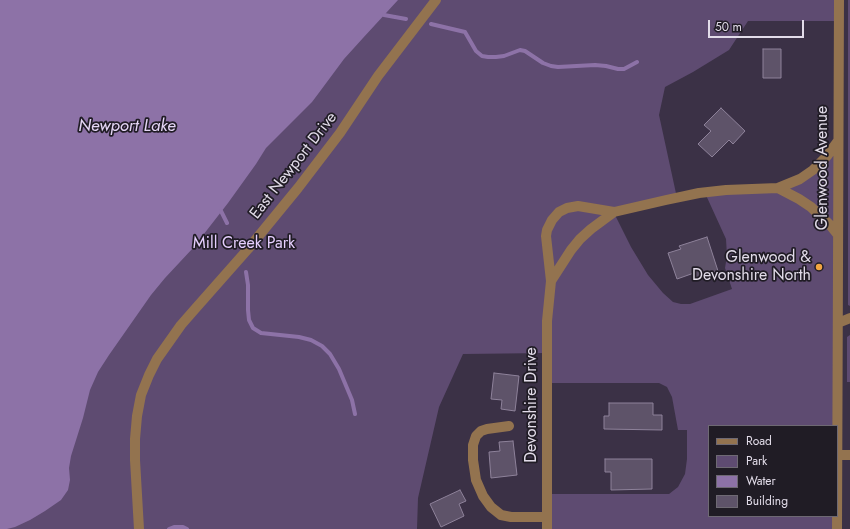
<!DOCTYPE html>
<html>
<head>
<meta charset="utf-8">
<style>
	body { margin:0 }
	#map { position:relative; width:850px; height:529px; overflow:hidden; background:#3b3146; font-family:Jost,sans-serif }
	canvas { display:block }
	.legend { position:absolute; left:708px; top:425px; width:130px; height:92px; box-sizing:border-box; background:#201c25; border:1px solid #6e6973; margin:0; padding:5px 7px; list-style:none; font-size:12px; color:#e2dce9 }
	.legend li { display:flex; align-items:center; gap:8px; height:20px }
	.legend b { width:20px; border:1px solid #6e6973 }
	.scale { position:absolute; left:708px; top:20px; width:96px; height:18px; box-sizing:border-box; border:2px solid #e2dce9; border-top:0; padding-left:5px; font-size:12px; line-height:14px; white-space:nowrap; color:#e2dce9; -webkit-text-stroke:3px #201c25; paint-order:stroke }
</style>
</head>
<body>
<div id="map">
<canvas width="850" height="529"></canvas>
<ul class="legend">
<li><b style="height:5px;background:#93734f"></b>Road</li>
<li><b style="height:11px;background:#5e4b71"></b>Park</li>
<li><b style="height:11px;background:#8d72a7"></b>Water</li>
<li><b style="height:11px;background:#5e5369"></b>Building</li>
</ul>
<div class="scale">50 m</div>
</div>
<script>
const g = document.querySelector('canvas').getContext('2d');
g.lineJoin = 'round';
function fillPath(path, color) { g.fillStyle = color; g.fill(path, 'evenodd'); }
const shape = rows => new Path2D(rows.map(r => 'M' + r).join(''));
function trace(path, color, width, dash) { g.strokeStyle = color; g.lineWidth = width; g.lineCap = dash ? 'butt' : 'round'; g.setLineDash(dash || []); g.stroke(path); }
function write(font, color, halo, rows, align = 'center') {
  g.font = font + ' Jost,sans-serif'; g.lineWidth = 3.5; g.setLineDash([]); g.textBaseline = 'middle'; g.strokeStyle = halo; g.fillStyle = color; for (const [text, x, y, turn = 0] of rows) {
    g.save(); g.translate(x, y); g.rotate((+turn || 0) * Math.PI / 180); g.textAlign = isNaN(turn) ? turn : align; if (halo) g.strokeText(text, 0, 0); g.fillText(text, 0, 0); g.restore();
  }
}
fillPath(shape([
	[0,0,839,0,838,21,748,21,729,50,693,72,665,87,659,115,677,198,614,213,631,247,648,275,663,293,673,302,681,304,690,304,732,289,725,268,727,256,726,239,705,193,778,188,800,179,838,141,837,529,547,529,547,494,669,494,678,487,685,474,687,459,687,430,678,430,672,397,667,387,659,383,547,383,547,353,463,354,439,407,418,498,417,529,0,529],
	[709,426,837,426,837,516,709,516],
	[848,0,850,0,850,306,848,305],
	[850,335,850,382,847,382,847,337]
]), '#5e4b71');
fillPath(shape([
	[0,0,398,0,363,38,344,59,321,90,312,102,266,148,256,164,228,203,193,248,165,278,151,295,109,355,98,372,90,390,83,418,71,456,69,468,70,480,68,490,61,500,45,511,30,520,15,527,7,529,0,529]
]), '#8d72a7');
trace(shape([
	[384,15,406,19],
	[431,24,465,32,476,51,482,56,488,57,496,57,504,56,520,50,525,51,543,63,551,66,558,67,595,65,606,66,618,69,624,69,637,62],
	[221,211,227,223],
	[246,272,248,285,248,310,249,320,253,328,261,333,299,337,311,340,322,346,330,354,339,369,352,400,355,414],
	[169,529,174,527,183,527,187,529]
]), '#8d72a7', 4);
const building = shape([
	[763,49,781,49,781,78,763,78,763,49],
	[721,108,745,131,733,144,729,140,712,157,698,144,711,131,704,125,721,108],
	[707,237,718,271,696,278,694,273,677,279,668,253,681,249,679,246,707,237],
	[494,373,519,376,515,411,501,409,502,400,491,399,494,373],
	[609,403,653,403,653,415,662,415,662,430,604,429,604,416,609,416,609,403],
	[513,441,517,475,491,478,489,452,500,451,499,442,513,441],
	[605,459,652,459,652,489,611,490,611,472,605,472,605,459],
	[460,490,466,501,459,504,464,516,441,527,430,504,460,490]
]);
fillPath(building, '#5e5369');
trace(building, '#8e829a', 1);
trace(shape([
	[778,188,799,199,811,207,830,225,838,235],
	[551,281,546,236,547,230,552,220,559,212,567,208,578,206,614,212],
	[838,323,850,318],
	[509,426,487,429,481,431,476,436,473,445,473,460,476,480,483,496,491,507,501,515,511,517,547,517],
	[837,455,850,455],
	[139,529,135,460,135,439,137,416,141,395,149,375,157,359,181,325,195,309,248,249,298,188,340,133,378,76,436,0],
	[547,529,547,321,551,281,571,250,580,239,591,229,614,212,666,200,699,193,726,190,778,188,800,179,813,170,827,156,838,141],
	[837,529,839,0]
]), '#93734f', 10);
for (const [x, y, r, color] of [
	[819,267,4,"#f2a541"]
]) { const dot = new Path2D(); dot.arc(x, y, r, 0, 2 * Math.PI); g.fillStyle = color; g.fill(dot); trace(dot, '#201c25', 1.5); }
write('16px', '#e2dce9', '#201c25', [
	["East Newport Drive",294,166,-52],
	["Glenwood Avenue",823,168,-90],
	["Devonshire Drive",532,405,-90]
]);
write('16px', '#e6cffe', '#201c25', [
	["Mill Creek Park",244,244]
]);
write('16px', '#e2dce9', '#201c25', [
	["Glenwood &",811,258],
	["Devonshire North",811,276]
], 'right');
write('italic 17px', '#e5d6f6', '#201c25', [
	["Newport Lake",127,127]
]);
</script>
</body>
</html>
